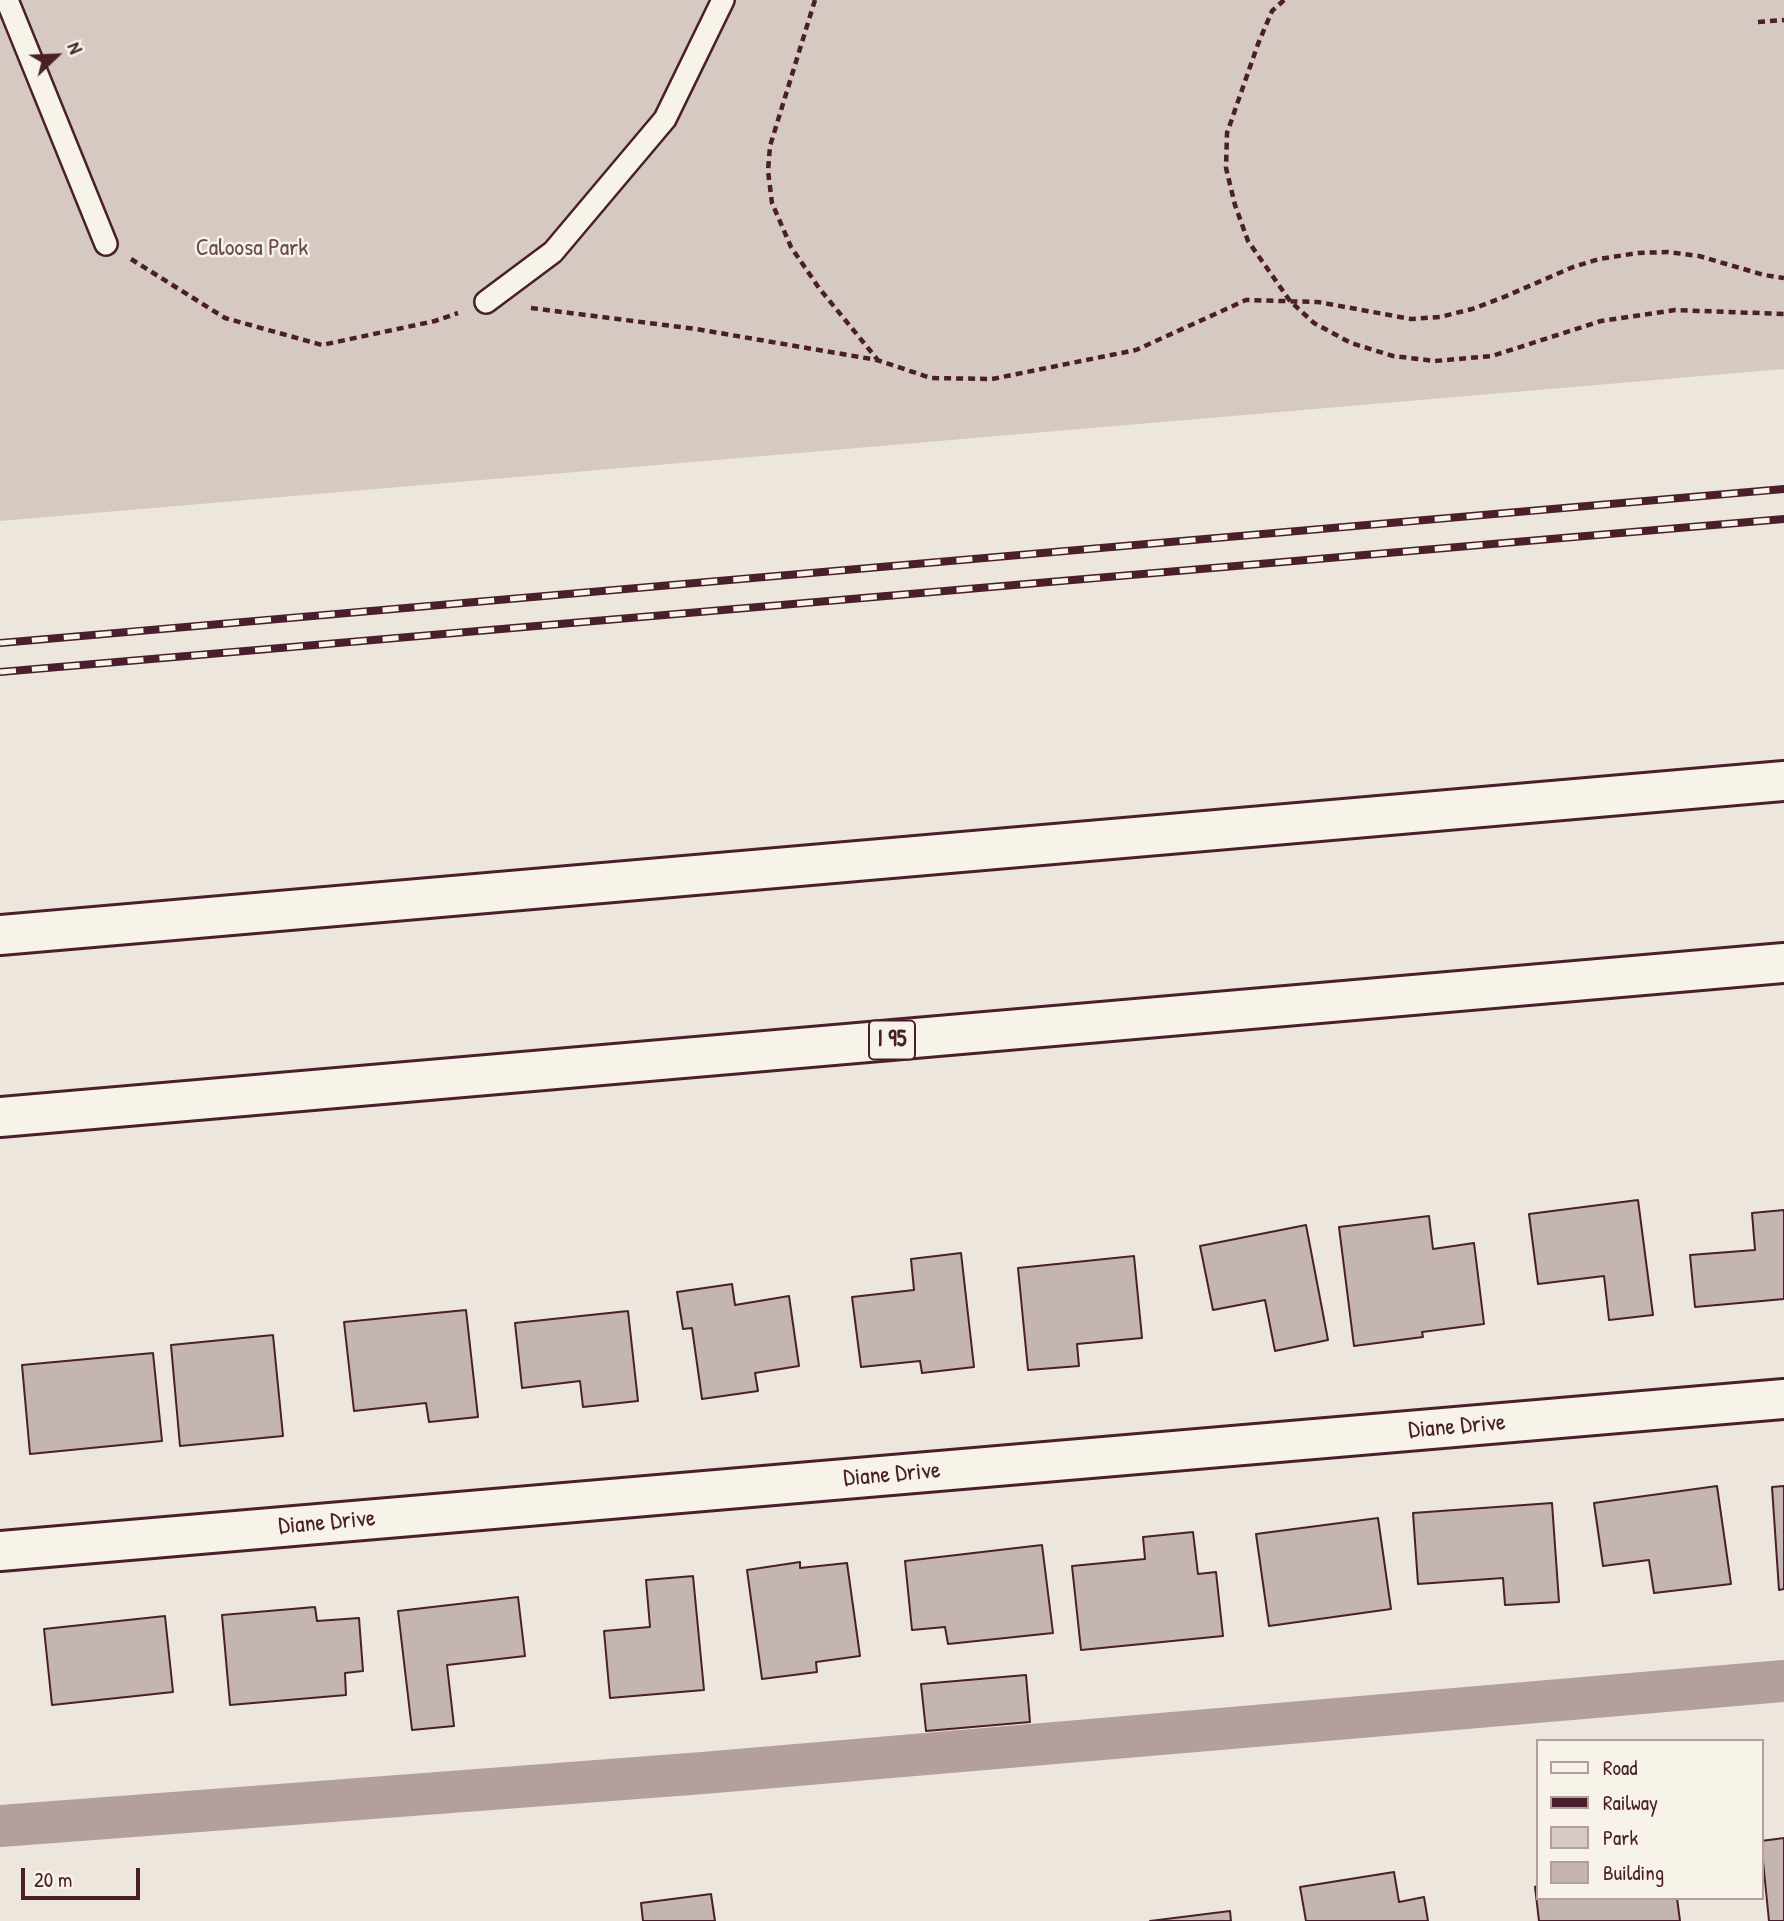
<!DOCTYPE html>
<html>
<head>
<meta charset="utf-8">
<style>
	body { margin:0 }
	#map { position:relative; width:1784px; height:1921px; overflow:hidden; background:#ece6dd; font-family:"Patrick Hand",sans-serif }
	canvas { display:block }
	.legend { position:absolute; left:1536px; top:1739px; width:228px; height:161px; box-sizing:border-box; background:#f7f3e8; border:2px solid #b29e9c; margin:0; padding:9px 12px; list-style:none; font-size:21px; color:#4a1f2b }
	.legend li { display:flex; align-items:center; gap:14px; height:35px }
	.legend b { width:35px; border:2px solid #b29e9c }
	.north { position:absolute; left:21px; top:21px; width:70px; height:70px; -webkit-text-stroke:5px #f7f3e8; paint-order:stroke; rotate:67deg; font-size:19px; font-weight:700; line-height:28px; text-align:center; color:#4a1f2b }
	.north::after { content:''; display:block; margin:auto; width:24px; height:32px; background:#4a1f2b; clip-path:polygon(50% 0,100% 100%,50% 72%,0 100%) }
	.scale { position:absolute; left:21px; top:1868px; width:119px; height:32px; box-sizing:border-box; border:4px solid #4a1f2b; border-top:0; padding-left:9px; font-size:21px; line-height:24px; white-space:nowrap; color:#4a1f2b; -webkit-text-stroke:5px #f7f3e8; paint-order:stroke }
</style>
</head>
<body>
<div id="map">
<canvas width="1784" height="1921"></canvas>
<ul class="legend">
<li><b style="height:9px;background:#f7f3e8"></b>Road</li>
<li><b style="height:9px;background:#4a1f2b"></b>Railway</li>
<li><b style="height:19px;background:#d5c9c2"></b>Park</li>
<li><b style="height:19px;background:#c4b5b0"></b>Building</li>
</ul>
<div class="north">N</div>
<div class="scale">20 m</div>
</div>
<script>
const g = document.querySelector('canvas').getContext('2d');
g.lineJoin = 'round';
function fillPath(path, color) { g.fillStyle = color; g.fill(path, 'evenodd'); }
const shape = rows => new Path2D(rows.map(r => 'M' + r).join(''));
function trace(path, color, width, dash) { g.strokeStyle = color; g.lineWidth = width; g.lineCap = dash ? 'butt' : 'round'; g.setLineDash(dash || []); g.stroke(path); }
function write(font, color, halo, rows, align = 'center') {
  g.font = font + ' "Patrick Hand",sans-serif'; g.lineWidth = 5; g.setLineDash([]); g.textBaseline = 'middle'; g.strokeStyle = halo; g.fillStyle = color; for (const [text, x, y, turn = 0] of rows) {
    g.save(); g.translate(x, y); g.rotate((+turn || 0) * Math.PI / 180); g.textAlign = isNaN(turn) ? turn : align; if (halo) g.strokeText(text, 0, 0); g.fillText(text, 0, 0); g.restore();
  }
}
fillPath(shape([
	[0,0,1784,0,1784,369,0,521]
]), '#d5c9c2');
trace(shape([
	[0,1826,703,1773,1784,1681]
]), '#b39f9d', 42);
const building = shape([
	[1638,1200,1653,1315,1609,1320,1604,1276,1538,1284,1529,1214,1638,1200],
	[1784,1210,1784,1299,1695,1307,1690,1255,1755,1250,1752,1213,1784,1210],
	[1429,1216,1433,1249,1474,1243,1484,1324,1422,1332,1423,1337,1354,1346,1339,1227,1429,1216],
	[1306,1225,1328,1340,1275,1351,1265,1300,1213,1310,1200,1246,1306,1225],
	[961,1253,974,1367,922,1373,920,1361,861,1367,852,1297,914,1290,911,1259,961,1253],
	[1134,1256,1142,1338,1077,1344,1079,1366,1028,1370,1018,1268,1134,1256],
	[732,1284,735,1305,789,1296,799,1366,755,1373,758,1391,702,1399,692,1328,683,1329,677,1292,732,1284],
	[466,1310,478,1417,429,1422,426,1403,354,1411,344,1322,466,1310],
	[628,1311,638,1401,583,1407,580,1381,522,1388,515,1323,628,1311],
	[273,1335,283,1436,180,1446,171,1345,273,1335],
	[153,1353,162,1441,30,1454,22,1365,153,1353],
	[1717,1486,1731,1584,1654,1593,1649,1560,1603,1566,1594,1503,1717,1486],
	[1784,1486,1784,1589,1779,1590,1772,1487,1784,1486],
	[1552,1503,1559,1602,1505,1605,1503,1578,1418,1584,1413,1513,1552,1503],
	[1378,1518,1391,1609,1269,1626,1256,1534,1378,1518],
	[1193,1532,1198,1574,1216,1572,1223,1636,1081,1650,1072,1566,1145,1559,1143,1537,1193,1532],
	[1042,1545,1053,1633,948,1644,945,1627,912,1630,905,1561,1042,1545],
	[800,1562,800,1568,847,1563,860,1656,816,1662,817,1672,762,1679,747,1570,800,1562],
	[693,1576,704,1690,610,1698,604,1631,650,1627,646,1580,693,1576],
	[518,1597,525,1656,447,1665,454,1726,412,1730,398,1611,518,1597],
	[315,1607,317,1621,359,1618,363,1671,345,1673,346,1695,230,1705,222,1615,315,1607],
	[165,1616,173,1692,52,1705,44,1629,165,1616],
	[1026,1675,1030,1722,926,1731,921,1684,1026,1675],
	[1784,1838,1784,1921,1769,1921,1761,1841,1784,1838],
	[1394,1872,1399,1902,1424,1897,1428,1921,1306,1921,1300,1887,1394,1872],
	[1537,1886,1537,1898,1677,1898,1680,1921,1539,1921,1535,1887,1537,1886],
	[711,1894,715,1921,643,1921,641,1903,711,1894],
	[1230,1911,1231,1921,1150,1921,1230,1911]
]);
fillPath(building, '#c4b5b0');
trace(building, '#4a1f2b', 2);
const service = shape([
	[7,0,106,244],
	[486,302,553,252,665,119,723,0]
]);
const minor = shape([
	[0,1551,1784,1399]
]);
const motorway = shape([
	[0,935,1784,781],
	[0,1117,1784,963]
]);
trace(service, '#4a1f2b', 26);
trace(minor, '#4a1f2b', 44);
trace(motorway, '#4a1f2b', 44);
trace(shape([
	[815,0,770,146,768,171,772,203,791,247,819,288,877,359],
	[1284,0,1272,11,1258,44,1227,133,1226,168,1235,205,1248,241,1290,301,1314,323,1351,343,1393,356,1435,361,1492,356,1601,321,1675,310,1784,314],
	[1758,22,1784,20],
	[131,259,225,318,322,345,435,321,458,313],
	[531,308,696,329,877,360,931,378,992,379,1136,350,1246,300,1318,302,1411,319,1440,317,1472,309,1504,297,1573,267,1599,259,1638,253,1668,252,1699,256,1764,275,1784,278]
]), '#4a1f2b', 4.5, [7, 5]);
trace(service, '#f7f3e8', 21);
trace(minor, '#f7f3e8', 38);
trace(motorway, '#f7f3e8', 38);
const rail = shape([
	[0,643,1784,489],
	[0,672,1784,519]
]);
trace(rail, '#4a1f2b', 8);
trace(rail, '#f7f3e8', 5, [16]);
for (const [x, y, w] of [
	[892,1040,46]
]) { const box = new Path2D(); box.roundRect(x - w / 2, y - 19.5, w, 39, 5); g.fillStyle = '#f7f3e8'; g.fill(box); trace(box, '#4a1f2b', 2); }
write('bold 23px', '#4a1f2b', null, [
	["I 95",892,1040]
]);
write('24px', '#6d4a51', '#f7f3e8', [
	["Caloosa Park",252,249]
]);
write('24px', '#4a1f2b', '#f7f3e8', [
	["Diane Drive",1457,1427,-5],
	["Diane Drive",892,1475,-5],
	["Diane Drive",327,1523,-5]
]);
</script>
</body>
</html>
